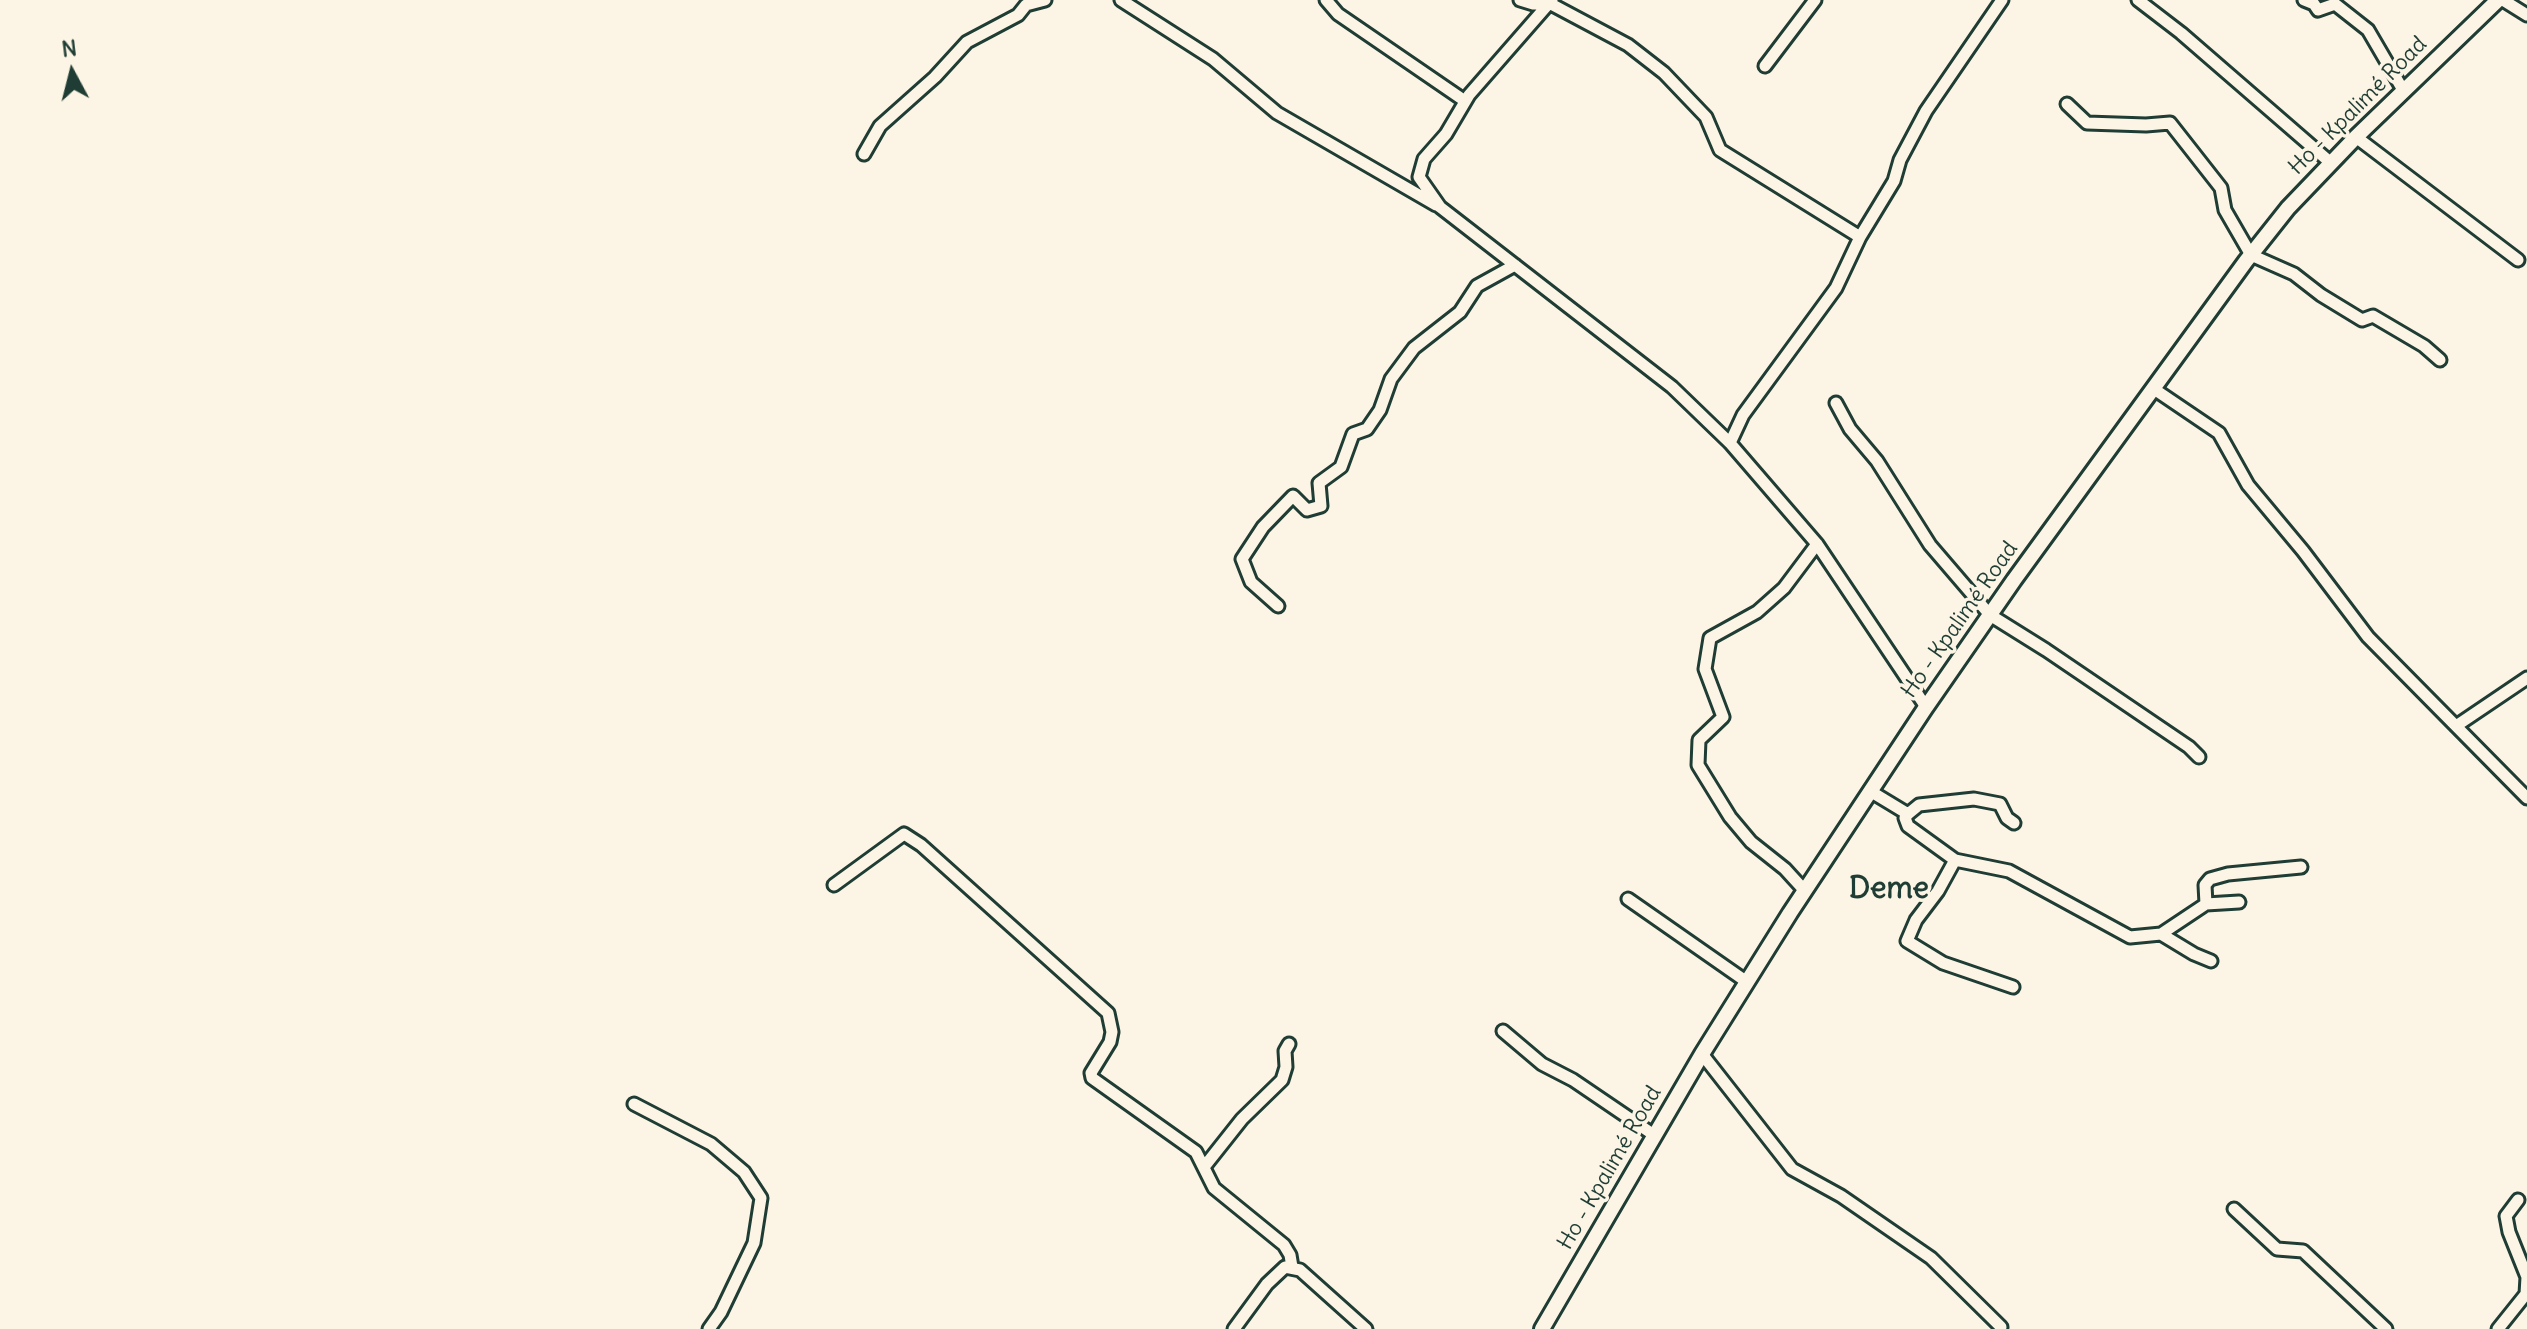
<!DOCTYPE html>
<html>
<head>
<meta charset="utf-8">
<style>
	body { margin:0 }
	#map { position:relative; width:2527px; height:1329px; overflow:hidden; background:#fcf5e5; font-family:Delius,sans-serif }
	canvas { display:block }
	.north { position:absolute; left:32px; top:32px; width:80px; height:80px; -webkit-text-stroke:6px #fcf5e5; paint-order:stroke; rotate:353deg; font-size:22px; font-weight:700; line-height:32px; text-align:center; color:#1f3d34 }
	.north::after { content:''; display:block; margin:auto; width:28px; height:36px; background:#1f3d34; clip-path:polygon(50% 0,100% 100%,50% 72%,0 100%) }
</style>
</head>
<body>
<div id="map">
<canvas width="2527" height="1329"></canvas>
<div class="north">N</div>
</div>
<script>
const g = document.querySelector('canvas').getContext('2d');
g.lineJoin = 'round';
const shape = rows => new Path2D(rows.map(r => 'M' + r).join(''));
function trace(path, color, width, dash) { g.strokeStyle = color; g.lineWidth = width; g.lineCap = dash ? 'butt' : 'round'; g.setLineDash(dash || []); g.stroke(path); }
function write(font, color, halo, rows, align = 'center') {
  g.font = font + ' Delius,sans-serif'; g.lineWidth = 7; g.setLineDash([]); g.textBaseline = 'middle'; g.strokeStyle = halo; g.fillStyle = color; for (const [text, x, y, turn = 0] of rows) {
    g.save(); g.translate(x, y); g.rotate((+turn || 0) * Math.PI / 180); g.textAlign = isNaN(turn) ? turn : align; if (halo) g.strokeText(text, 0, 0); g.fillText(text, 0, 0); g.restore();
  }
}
const minor = shape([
	[1121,0,1213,59,1277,113,1436,205],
	[1326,0,1338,14,1465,101],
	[1520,0,1533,4,1549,3,1628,45,1664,73,1706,117,1720,150,1860,237],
	[1552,0,1469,95,1446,134,1424,159,1419,177,1440,207,1672,387,1730,443,1817,544,1926,707],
	[2138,0,2181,33,2331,163],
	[2304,0,2314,4,2318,10,2335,4,2368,30,2403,90],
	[2503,0,2527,15],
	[1765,66,1815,0],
	[2067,104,2087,123,2146,125,2170,123,2221,188,2225,210,2251,255,2294,274,2321,295,2362,320,2373,316,2424,346,2440,360],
	[2356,137,2518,260],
	[864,154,880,126,935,77,967,42,1018,15,1026,5,1045,0],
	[2154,389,2219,433,2248,485,2303,551,2368,637,2527,798],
	[1836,403,1850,429,1877,461,1930,545,1990,615,2046,650,2189,747,2199,757],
	[1730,443,1743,415,1836,288,1860,237,1894,181,1900,160,1926,111,2002,0],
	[1278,606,1251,582,1242,559,1263,527,1293,496,1307,510,1321,506,1319,483,1341,467,1353,434,1367,429,1380,410,1391,379,1414,348,1460,312,1477,286,1515,265],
	[2456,726,2527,678],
	[1870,791,1908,814,1905,818,1908,826,1955,860,2009,871,2130,937,2161,934,2194,954,2211,961],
	[1908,814,1919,805,1974,799,2000,804,2007,818,2014,823],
	[1955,860,1938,891,1916,920,1907,941,1943,963,2013,987],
	[834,885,904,834,921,845,1108,1013,1112,1032,1110,1042,1091,1073,1092,1078,1196,1152,1214,1188,1284,1245,1290,1255,1292,1267],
	[1805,891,1785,869,1751,842,1730,817,1698,765,1699,740,1723,717,1705,669,1710,638,1757,612,1784,588,1817,544],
	[1628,899,1747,982],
	[2206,904,2205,885,2210,879,2228,874,2301,867],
	[2161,934,2206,904,2239,902],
	[1503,1031,1542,1064,1573,1080,1654,1135],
	[1702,1054,1792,1169,1841,1196,1931,1258,2001,1327],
	[634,1104,711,1144,744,1172,761,1198,754,1243,721,1312,709,1329],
	[1204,1167,1242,1119,1282,1080,1286,1067,1285,1051,1289,1044],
	[2234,1209,2277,1249,2303,1251,2386,1329],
	[1234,1329,1267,1284,1285,1267,1300,1270,1366,1329],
	[2498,1329,2526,1294,2527,1277,2509,1232,2506,1216,2518,1200]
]);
const major = shape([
	[1542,1329,1702,1054,1790,913,1926,707,2014,580,2246,261,2288,208,2356,137,2498,0]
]);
trace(minor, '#1f3d34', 17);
trace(major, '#1f3d34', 20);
trace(minor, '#fcf5e5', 11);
trace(major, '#fcf5e5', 14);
write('22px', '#1f3d34', '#fcf5e5', [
	["Ho - Kpalimé Road",2358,106,-45],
	["Ho - Kpalimé Road",1960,620,-55],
	["Ho - Kpalimé Road",1610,1168,-60]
]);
write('bold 30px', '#1f3d34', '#fcf5e5', [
	["Deme",1889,889]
]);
</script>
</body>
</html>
